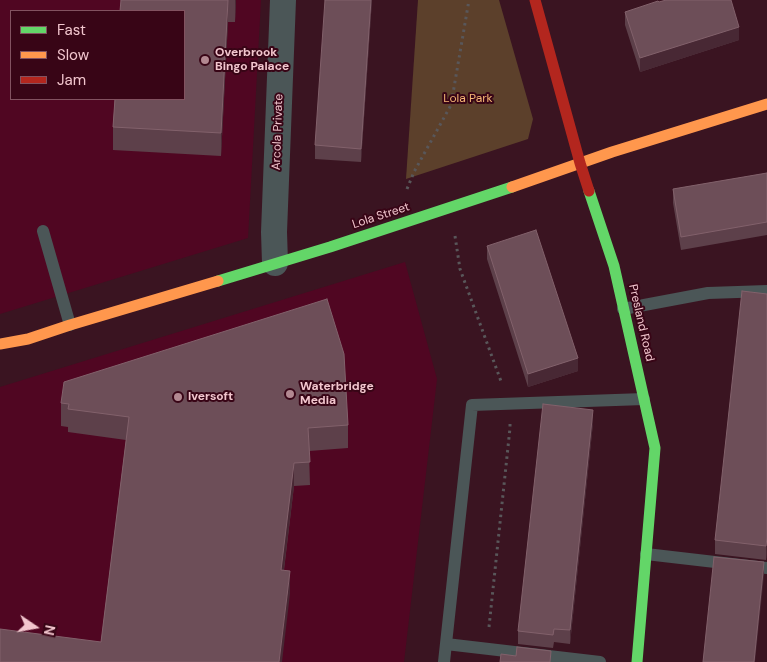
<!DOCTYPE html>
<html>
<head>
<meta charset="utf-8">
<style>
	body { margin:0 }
	#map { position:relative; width:767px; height:662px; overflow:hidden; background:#3a1421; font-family:"DM Sans",sans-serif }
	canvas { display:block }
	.legend { position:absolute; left:10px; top:10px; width:175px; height:90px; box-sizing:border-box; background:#380516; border:1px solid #825260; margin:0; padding:6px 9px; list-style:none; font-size:15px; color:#f2c6ce }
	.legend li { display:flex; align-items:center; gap:10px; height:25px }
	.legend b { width:25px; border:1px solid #825260 }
	.north { position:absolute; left:10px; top:602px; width:50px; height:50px; -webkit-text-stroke:4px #380516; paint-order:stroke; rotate:102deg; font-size:14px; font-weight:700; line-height:20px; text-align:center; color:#f2c6ce }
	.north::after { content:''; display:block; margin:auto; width:18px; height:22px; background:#f2c6ce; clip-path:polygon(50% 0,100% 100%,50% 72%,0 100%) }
</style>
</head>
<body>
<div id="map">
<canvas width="767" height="662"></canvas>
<ul class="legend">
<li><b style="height:6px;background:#63d668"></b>Fast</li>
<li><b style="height:6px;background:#ff974d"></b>Slow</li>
<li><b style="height:6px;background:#b3261e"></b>Jam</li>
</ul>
<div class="north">N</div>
</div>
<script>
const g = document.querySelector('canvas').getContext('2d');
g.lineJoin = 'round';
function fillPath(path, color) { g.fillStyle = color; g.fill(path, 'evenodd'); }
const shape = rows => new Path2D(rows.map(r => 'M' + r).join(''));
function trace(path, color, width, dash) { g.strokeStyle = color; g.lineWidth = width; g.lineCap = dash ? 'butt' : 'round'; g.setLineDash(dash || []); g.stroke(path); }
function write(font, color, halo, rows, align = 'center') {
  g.font = font + ' "DM Sans",sans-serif'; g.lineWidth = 4; g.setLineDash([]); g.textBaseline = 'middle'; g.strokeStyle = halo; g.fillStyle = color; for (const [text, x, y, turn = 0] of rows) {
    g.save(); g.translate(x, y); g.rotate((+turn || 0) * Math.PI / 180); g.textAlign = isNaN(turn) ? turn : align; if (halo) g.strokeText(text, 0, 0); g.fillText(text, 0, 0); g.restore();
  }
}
fillPath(shape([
	[0,0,261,0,248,238,0,314],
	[11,11,184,11,184,99,11,99],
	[405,262,437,379,404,662,0,662,0,387]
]), '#500622');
fillPath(shape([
	[418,0,499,0,533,119,528,139,406,179]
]), '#5c402b');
trace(shape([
	[407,189,414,172,451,105,469,0],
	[455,236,460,269,502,384],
	[489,627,510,428,510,424]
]), '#59575a', 3, [2.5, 4]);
trace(shape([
	[43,231,70,325],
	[623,309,708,293,767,291],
	[646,554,767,568],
	[446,644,600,662],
	[444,662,472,405,644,399]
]), '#4b5657', 12);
trace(shape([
	[275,263,274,232,283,0]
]), '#4b5657', 26);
trace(shape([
	[589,191,614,266,655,448,637,662],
	[218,281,330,247,512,187]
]), '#63d668', 11);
trace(shape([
	[512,187,612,152,767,104],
	[0,344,28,339,70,325,218,281]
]), '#ff974d', 11);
trace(shape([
	[535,0,580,163,589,191]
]), '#b3261e', 11);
fillPath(shape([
	[121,0,236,0,235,22,228,22,221,156,113,150,113,127],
	[372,0,361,162,315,159,315,145],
	[659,2,739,40,640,72,625,25,625,12],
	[767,173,767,235,681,250,673,203,673,189],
	[487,246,578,371,528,387,487,259],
	[767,294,767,550,766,560,715,554,715,540],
	[61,403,348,425,348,448,309,451,310,485,294,486,284,570,290,594,101,642,126,440,68,432,68,427,61,426],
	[593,423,570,644,554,642,553,648,518,644,518,631]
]), '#5d404a');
fillPath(shape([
	[228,0,228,22,221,156,221,133],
	[235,0,236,0,235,22],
	[371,0,372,0,361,162,361,149],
	[739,27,739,40,640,72,640,58],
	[578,358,578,371,528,387,528,374],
	[593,410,593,423,570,644,570,630],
	[294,463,294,486,281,593,281,570],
	[767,537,767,550,766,560,766,546],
	[764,562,764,576,755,662,754,662],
	[290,571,290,594,282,662,279,662]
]), '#482834');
const building = shape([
	[121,0,228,0,221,133,113,127,115,99,184,99,184,11,120,11,121,0],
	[325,0,371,0,361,149,315,145,325,0],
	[666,0,731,0,739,27,640,58,625,12,658,1,659,2,666,0],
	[767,173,767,222,681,237,673,189,767,173],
	[536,230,578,358,528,374,487,246,536,230],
	[742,291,767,294,767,537,766,546,715,540,742,291],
	[327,299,344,354,348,425,308,428,310,462,294,463,281,570,290,571,279,662,0,662,0,629,101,642,129,417,68,409,69,404,61,403,64,382,327,299],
	[543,404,593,410,570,630,554,629,553,635,518,631,543,404],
	[714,557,764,562,754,662,703,662,714,557],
	[517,647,551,651,550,662,500,662,501,654,516,656,517,647]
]);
fillPath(building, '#6d4e58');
trace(building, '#82616b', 1);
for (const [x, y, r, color] of [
	[205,60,5,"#b28891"],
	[290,394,5,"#b28891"],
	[178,397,5,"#b28891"]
]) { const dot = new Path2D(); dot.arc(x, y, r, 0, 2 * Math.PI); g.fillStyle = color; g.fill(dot); trace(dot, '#380516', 2); }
write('bold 12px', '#f2c6ce', '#380516', [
	["Overbrook",215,53],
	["Bingo Palace",215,67],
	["Waterbridge",300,387],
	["Media",300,401],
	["Iversoft",188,397]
], 'left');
write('12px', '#f6b775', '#380516', [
	["Lola Park",468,99]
]);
write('12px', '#f2c6ce', '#380516', [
	["Arcola Private",278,132,-88],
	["Lola Street",381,216,-18],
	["Presland Road",641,323,77]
]);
</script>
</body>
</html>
